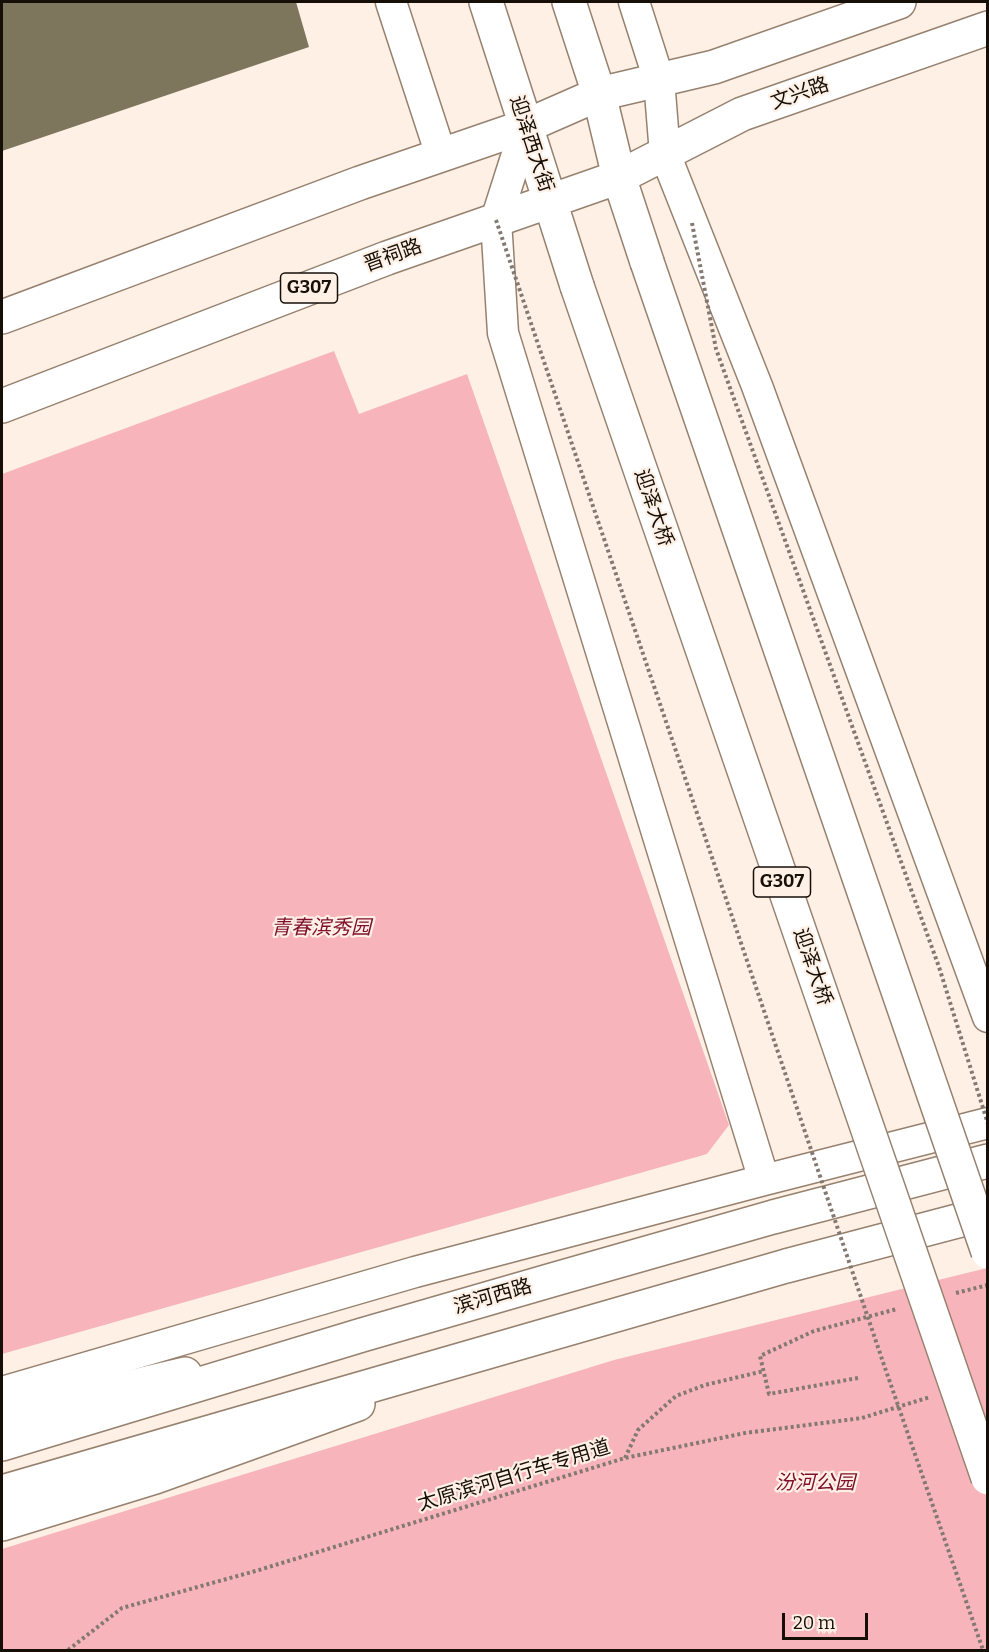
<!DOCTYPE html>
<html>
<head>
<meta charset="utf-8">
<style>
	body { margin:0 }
	#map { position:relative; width:989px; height:1652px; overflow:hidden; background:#fef0e4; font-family:Bitter,serif }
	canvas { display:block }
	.frame { position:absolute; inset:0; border:3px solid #160f08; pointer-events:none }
	.scale { position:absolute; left:782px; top:1613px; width:86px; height:27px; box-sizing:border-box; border:3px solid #160f08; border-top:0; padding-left:8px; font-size:18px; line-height:21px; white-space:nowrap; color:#160f08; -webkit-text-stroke:4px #fef0e4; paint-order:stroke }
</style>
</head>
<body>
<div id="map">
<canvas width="989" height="1652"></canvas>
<div class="frame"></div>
<div class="scale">20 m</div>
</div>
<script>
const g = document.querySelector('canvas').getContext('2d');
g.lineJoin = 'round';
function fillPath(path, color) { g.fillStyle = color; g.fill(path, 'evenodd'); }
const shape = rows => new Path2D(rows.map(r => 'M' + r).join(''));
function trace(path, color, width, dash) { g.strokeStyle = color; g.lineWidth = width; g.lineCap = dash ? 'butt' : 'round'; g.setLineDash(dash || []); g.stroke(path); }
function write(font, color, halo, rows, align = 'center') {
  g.font = font + ' Bitter,"Noto Sans SC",serif'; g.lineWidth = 4.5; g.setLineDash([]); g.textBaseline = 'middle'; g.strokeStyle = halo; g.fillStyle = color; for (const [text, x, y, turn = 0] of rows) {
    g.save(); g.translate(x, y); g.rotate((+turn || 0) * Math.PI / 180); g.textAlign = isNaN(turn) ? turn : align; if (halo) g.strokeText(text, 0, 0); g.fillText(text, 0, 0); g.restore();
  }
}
fillPath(shape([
	[334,351,359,414,467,374,729,1125,707,1154,2,1354,2,474],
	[987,1268,987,1650,2,1650,2,1549,614,1360]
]), '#f7b5bb');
fillPath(shape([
	[2,2,296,2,309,47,2,151]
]), '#7e755d');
const tertiary = shape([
	[391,2,441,155],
	[634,2,659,80,665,154,757,386,988,1017],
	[526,126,496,220,503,333,764,1180],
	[2,1392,415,1272,764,1180,988,1123]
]);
const secondary = shape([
	[599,94,714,67,899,2],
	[619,177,742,114,988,28]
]);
const primary = shape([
	[486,2,526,126],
	[569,2,599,94],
	[2,1417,185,1374],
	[2,1524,155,1477,358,1404]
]);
const trunk = shape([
	[599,94,619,177,647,262],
	[526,126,577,286],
	[2,317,360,183,526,126,599,94],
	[2,406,387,258,619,177],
	[2,1444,362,1335,552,1280,773,1217,988,1161],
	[2,1492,786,1266,988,1213]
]);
trace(tertiary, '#96816f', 33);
trace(secondary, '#96816f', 36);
trace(primary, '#96816f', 36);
trace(trunk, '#96816f', 36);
trace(shape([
	[956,1293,988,1285],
	[858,1378,769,1394,760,1356,814,1331,897,1309],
	[625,1458,638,1430,676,1396,705,1385,764,1371],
	[68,1650,122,1608,259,1570,625,1458,745,1433,862,1418,930,1397]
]), '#847970', 4, [3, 3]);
trace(tertiary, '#fff', 30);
trace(secondary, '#fff', 33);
trace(primary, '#fff', 33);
trace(trunk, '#fff', 33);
const trunkBridge = shape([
	[647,262,988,1252],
	[577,286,988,1478]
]);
trace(trunkBridge, '#96816f', 36, []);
trace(shape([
	[496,220,884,1365,983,1650],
	[692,223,716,349,939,967,988,1124]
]), '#847970', 4, [3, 3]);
trace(trunkBridge, '#fff', 33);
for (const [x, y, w] of [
	[309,288,57],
	[782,882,57]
]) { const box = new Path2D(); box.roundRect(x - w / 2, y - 15, w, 30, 4.5); g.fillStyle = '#fef0e4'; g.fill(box); trace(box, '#160f08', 1.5); }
write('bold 18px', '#160f08', null, [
	["G307",309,288],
	["G307",782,882]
]);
write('20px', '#160f08', '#fef0e4', [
	["文兴路",800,94,-19],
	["迎泽西大街",531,144,72],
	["晋祠路",393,256,-20],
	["迎泽大桥",653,508,71],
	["迎泽大桥",812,967,71],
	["滨河西路",493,1297,-16],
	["太原滨河自行车专用道",514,1476,-17]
]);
write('italic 20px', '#80102f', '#fef0e4', [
	["青春滨秀园",321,928],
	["汾河公园",815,1483]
]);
</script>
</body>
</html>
